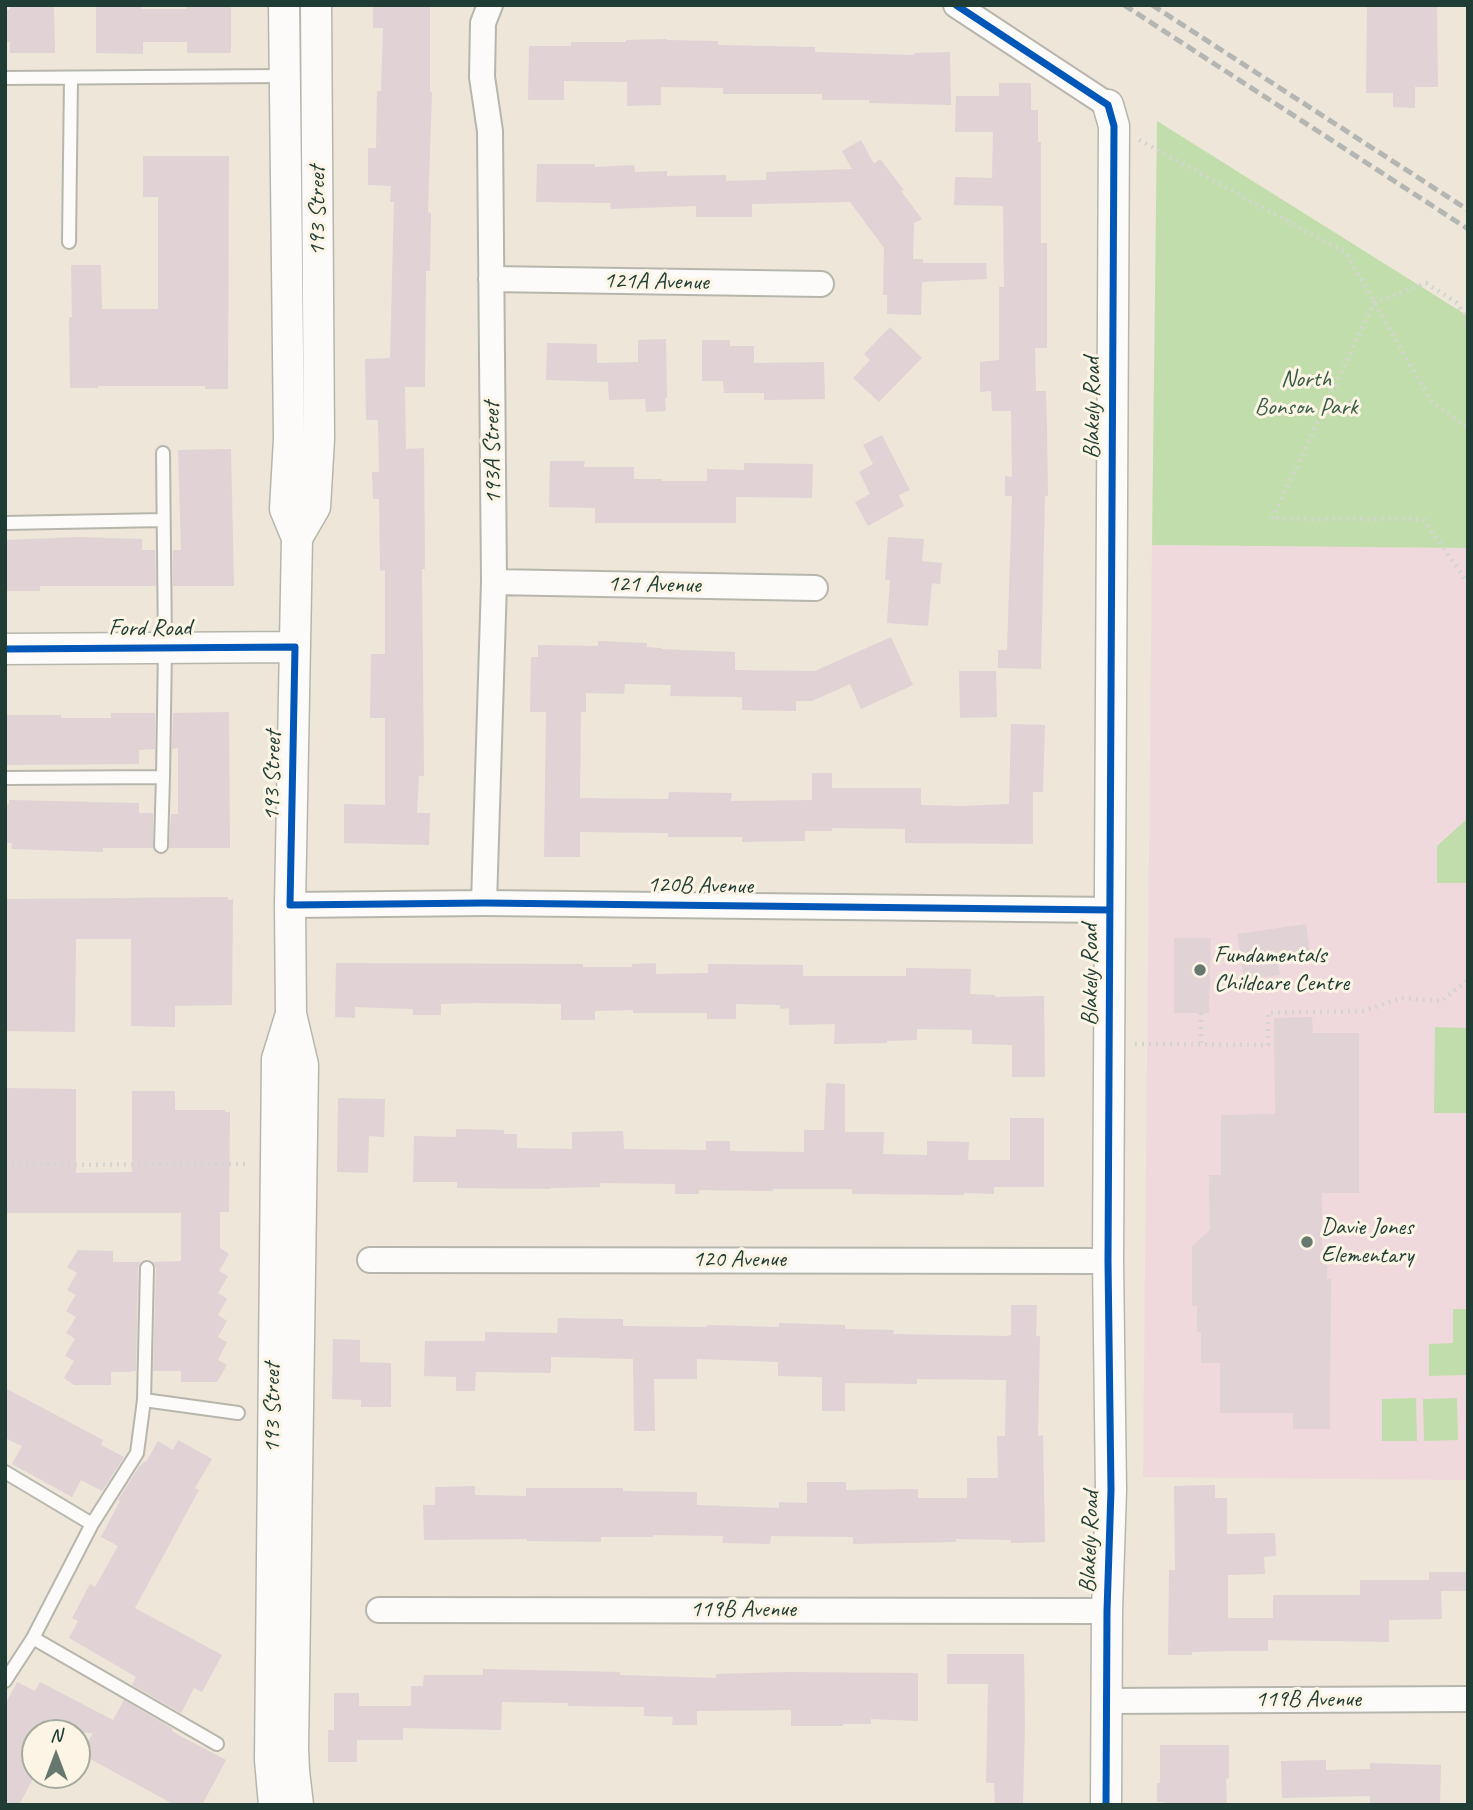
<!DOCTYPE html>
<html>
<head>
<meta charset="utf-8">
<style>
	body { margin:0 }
	#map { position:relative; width:1473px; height:1810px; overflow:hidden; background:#ede6d9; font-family:Caveat,sans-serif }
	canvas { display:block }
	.frame { position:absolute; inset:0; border:7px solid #1f3d34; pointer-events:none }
	.north { position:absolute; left:21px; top:1719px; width:70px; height:70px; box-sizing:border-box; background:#fcf5e5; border:2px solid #a4ab9e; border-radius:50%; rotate:0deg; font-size:19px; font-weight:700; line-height:28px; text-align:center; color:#1f3d34 }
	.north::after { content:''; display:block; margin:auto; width:24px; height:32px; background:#67786e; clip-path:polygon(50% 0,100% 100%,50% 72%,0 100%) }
</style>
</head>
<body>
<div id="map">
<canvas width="1473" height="1810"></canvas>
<div class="frame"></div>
<div class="north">N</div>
</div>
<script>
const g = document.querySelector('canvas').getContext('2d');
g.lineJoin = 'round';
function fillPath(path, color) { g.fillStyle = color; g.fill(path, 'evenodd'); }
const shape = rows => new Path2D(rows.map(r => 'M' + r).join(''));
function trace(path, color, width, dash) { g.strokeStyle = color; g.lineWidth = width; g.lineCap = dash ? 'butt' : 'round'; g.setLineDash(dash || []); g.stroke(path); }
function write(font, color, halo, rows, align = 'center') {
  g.font = font + ' Caveat,sans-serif'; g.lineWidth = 6; g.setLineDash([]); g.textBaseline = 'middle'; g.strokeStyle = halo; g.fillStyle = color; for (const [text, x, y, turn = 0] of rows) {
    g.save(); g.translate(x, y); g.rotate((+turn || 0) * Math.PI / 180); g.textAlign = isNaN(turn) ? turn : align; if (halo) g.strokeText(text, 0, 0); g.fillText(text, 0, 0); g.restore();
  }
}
fillPath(shape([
	[1152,545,1468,548,1468,1480,1143,1477]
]), '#f0d9dc');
fillPath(shape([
	[1157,121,1468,316,1468,548,1152,545],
	[1468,818,1468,883,1437,883,1437,846],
	[1435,1027,1468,1028,1468,1113,1434,1113],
	[1453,1309,1468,1309,1468,1375,1429,1376,1429,1344,1453,1343],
	[1416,1398,1417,1441,1382,1441,1382,1399],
	[1457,1398,1458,1440,1424,1441,1423,1399]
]), '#c2ddac');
fillPath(shape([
	[10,5,54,5,55,53,10,53,10,42,5,42,5,10,10,10],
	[96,5,141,5,141,9,186,9,186,5,231,5,231,53,187,53,187,42,143,42,143,54,96,53],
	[373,5,430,5,430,92,432,92,428,212,431,213,430,271,426,271,425,387,405,387,406,449,424,448,425,569,422,569,424,776,419,776,417,813,430,813,429,845,344,843,344,804,385,805,385,718,370,718,371,654,385,654,385,570,380,571,379,499,373,499,372,472,379,472,378,420,366,420,365,359,390,358,394,202,390,202,391,186,368,185,368,148,376,148,377,91,381,91,383,28,373,28],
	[1437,5,1438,87,1415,87,1415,108,1393,107,1393,93,1366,93,1367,6],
	[667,39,667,40,718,41,718,45,815,47,815,52,914,55,914,53,950,52,951,105,869,103,869,100,822,100,822,94,723,94,723,88,661,87,661,105,627,106,627,82,564,81,564,100,528,100,529,46,571,46,571,42,626,42,626,40],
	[999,83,1031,83,1031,110,1038,110,1038,142,1041,142,1041,243,1047,243,1047,348,1035,348,1036,391,1046,391,1047,428,1048,496,1045,496,1041,669,998,668,998,650,1007,650,1012,496,1005,496,1005,476,1012,477,1011,411,992,411,991,391,980,392,980,362,999,360,999,287,1004,287,1003,206,954,205,955,177,992,178,993,132,955,132,956,96,999,96],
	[861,140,874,164,880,159,904,190,901,191,922,219,914,223,913,259,923,259,923,263,986,263,987,279,922,282,921,315,887,314,887,295,883,295,884,248,850,202,752,204,752,217,696,217,696,206,611,209,610,203,536,202,537,164,595,164,595,167,634,165,635,172,667,171,667,176,726,175,726,181,766,180,766,172,852,169,842,151],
	[143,156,229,156,228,389,205,389,205,386,98,386,98,388,70,388,69,317,72,317,71,265,101,265,102,309,158,309,158,197,143,197],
	[890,327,922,358,879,402,853,378,870,360,864,354],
	[666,339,667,398,665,398,666,411,646,412,645,399,609,400,608,382,546,380,547,343,597,344,597,363,638,362,638,340],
	[702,340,730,340,730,346,754,346,754,363,824,362,825,399,764,400,764,393,724,393,723,381,702,381],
	[882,435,910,490,899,495,904,506,868,526,855,502,870,494,859,472,873,464,863,445],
	[231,449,234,586,173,586,173,550,181,550,178,450],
	[550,461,585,461,584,467,634,467,634,479,662,479,662,481,707,481,707,469,744,470,744,463,813,464,812,498,736,497,736,523,595,523,595,508,549,507],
	[78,537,142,539,142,550,155,550,156,586,40,586,40,591,5,591,5,540],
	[888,537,924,539,922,561,942,563,940,584,932,583,928,626,887,623,890,580,885,580],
	[891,637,913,685,861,709,850,684,812,701,796,701,796,711,742,710,742,697,670,696,671,685,625,684,624,694,586,693,586,712,581,712,580,798,668,799,669,792,732,793,731,801,812,800,812,773,832,773,832,788,921,788,921,805,963,806,1009,804,1011,724,1045,725,1043,792,1033,792,1033,844,905,843,905,829,832,828,832,831,805,831,805,841,742,842,742,837,668,837,668,833,580,832,580,857,544,857,546,712,530,712,531,657,538,657,538,645,598,646,598,641,647,643,647,647,661,648,661,649,735,652,735,670,815,671],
	[959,671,996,671,997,717,960,718],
	[229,712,230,848,169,848,171,814,178,814,178,748,172,749,173,713],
	[111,713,155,713,155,749,139,750,139,764,5,765,5,715,61,715,61,718,111,718],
	[9,800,139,803,139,813,153,813,153,848,103,848,103,852,11,849,12,843,5,843,5,804,9,804],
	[228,897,228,900,233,899,232,1005,175,1006,175,1027,131,1026,131,939,76,939,75,1032,5,1031,5,901,7,899],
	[1306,924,1310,952,1277,958,1280,975,1244,980,1237,934],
	[1174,938,1211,938,1209,1013,1174,1013],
	[336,963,583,964,583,967,632,967,632,964,656,963,656,974,708,973,708,964,803,965,803,976,906,976,906,968,971,969,970,994,995,995,995,997,1044,996,1045,1077,1012,1077,1012,1045,972,1044,972,1030,917,1029,917,1040,887,1041,887,1043,834,1044,835,1024,789,1025,789,1008,780,1009,780,1005,736,1004,736,1019,707,1019,707,1013,633,1013,633,1010,595,1011,595,1020,561,1020,561,1004,478,1003,441,1004,441,1015,413,1015,413,1009,355,1007,355,1018,335,1017],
	[1312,1017,1313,1033,1359,1033,1359,1193,1322,1193,1322,1248,1327,1248,1327,1279,1331,1279,1330,1429,1293,1429,1293,1413,1220,1413,1220,1363,1201,1363,1201,1332,1197,1332,1197,1306,1192,1306,1192,1246,1210,1230,1209,1175,1221,1175,1221,1115,1275,1114,1274,1018],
	[826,1083,845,1084,845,1132,884,1132,883,1154,927,1155,927,1141,969,1142,968,1160,1010,1160,1010,1118,1044,1118,1044,1187,994,1187,994,1194,964,1193,964,1195,852,1194,852,1189,773,1189,773,1191,699,1190,699,1194,675,1194,675,1184,600,1183,600,1187,551,1188,551,1189,457,1188,457,1182,413,1182,414,1136,456,1137,456,1129,504,1130,504,1134,517,1134,517,1148,572,1149,572,1132,623,1131,624,1149,706,1150,706,1141,730,1141,730,1151,804,1152,804,1130,824,1130],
	[5,1088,76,1089,76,1173,132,1172,132,1091,175,1091,175,1110,225,1110,225,1112,230,1112,229,1212,220,1212,220,1248,229,1254,219,1271,228,1276,218,1293,227,1299,218,1315,227,1321,218,1337,227,1342,218,1360,227,1365,217,1382,181,1382,181,1371,153,1371,156,1268,153,1262,181,1261,181,1213,5,1213],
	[338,1098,385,1099,384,1137,369,1136,368,1173,337,1172],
	[78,1250,113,1251,113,1262,141,1262,138,1268,136,1371,131,1371,131,1372,111,1372,111,1385,74,1385,64,1378,74,1361,65,1356,75,1339,66,1333,76,1317,66,1311,76,1295,67,1290,77,1273,67,1267],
	[1011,1305,1037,1305,1036,1336,1040,1336,1038,1436,1043,1435,1045,1542,1011,1543,1011,1540,956,1539,956,1542,853,1544,853,1537,771,1536,770,1544,722,1543,723,1536,653,1535,653,1537,601,1537,601,1542,527,1541,527,1539,424,1540,423,1505,435,1505,435,1487,475,1486,475,1495,526,1496,526,1488,623,1488,623,1491,697,1492,697,1505,779,1508,779,1502,807,1503,807,1482,846,1482,846,1490,918,1489,918,1498,967,1498,967,1478,998,1478,997,1436,1005,1436,1006,1380,917,1379,917,1384,845,1383,845,1411,822,1411,822,1377,778,1376,778,1362,697,1359,697,1379,654,1379,655,1431,634,1431,633,1359,551,1357,551,1373,476,1372,475,1391,456,1391,456,1377,424,1376,425,1341,485,1341,485,1332,557,1333,558,1318,623,1319,623,1326,707,1327,707,1325,779,1327,779,1323,845,1325,845,1329,894,1330,893,1334,1007,1336,1011,1335],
	[333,1339,360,1340,360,1362,391,1363,391,1407,361,1407,361,1400,332,1399],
	[5,1388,103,1440,101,1445,124,1457,102,1491,81,1480,72,1497,12,1464,22,1446,5,1438],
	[178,1440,212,1459,195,1488,199,1490,135,1608,222,1655,202,1692,194,1688,181,1713,132,1685,136,1677,133,1675,69,1638,78,1621,72,1618,90,1584,95,1587,118,1546,101,1537,120,1501,118,1500,140,1465,141,1466,144,1461,146,1462,158,1441,173,1450],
	[1215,1485,1215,1498,1227,1498,1227,1534,1275,1533,1276,1556,1264,1557,1265,1574,1228,1575,1228,1618,1273,1618,1273,1595,1360,1595,1360,1580,1429,1580,1429,1572,1468,1572,1468,1591,1441,1591,1442,1619,1389,1620,1389,1642,1268,1640,1268,1651,1229,1651,1192,1652,1192,1655,1168,1655,1169,1570,1175,1570,1174,1486],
	[947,1654,1024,1654,1025,1722,1023,1805,995,1805,994,1783,986,1783,988,1684,947,1684],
	[483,1669,620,1672,620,1675,716,1678,716,1674,787,1672,918,1673,918,1721,871,1719,871,1724,843,1724,843,1726,791,1726,791,1710,697,1711,697,1725,672,1725,673,1717,644,1716,644,1707,568,1706,568,1703,502,1702,501,1730,403,1728,403,1740,357,1740,357,1762,328,1762,328,1730,334,1730,334,1693,359,1693,359,1706,411,1706,411,1686,423,1686,424,1675,483,1675],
	[17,1682,35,1691,40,1682,113,1720,124,1700,173,1729,172,1731,182,1737,226,1760,202,1805,175,1805,81,1754,93,1733,35,1733,35,1775,19,1805,5,1805,5,1705],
	[1160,1745,1229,1745,1229,1778,1226,1779,1227,1805,1164,1805,1164,1802,1157,1802,1157,1783,1160,1783],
	[1326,1760,1326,1770,1370,1769,1370,1763,1441,1765,1440,1805,1370,1805,1370,1796,1282,1798,1281,1761]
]), '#e1d2d5');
const service = shape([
	[5,78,285,76],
	[69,242,71,78],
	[163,453,165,648,163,777],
	[5,523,163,520],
	[5,778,163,777,161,846],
	[144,1400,238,1413],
	[5,1472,92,1524],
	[33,1638,217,1744],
	[5,1681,33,1638,92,1524,137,1453,144,1400,147,1268]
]);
const minor = shape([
	[956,5,1108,105],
	[491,279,821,284],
	[494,582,815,588],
	[484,903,494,582,490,131,482,77,483,23,490,5],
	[290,905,484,903,1110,910],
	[370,1260,1108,1261],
	[379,1610,1107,1611],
	[1106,1701,1468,1699]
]);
const tertiary = shape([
	[284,5,289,439,285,509,297,538,290,905,291,1014,303,1065,293,1748,294,1771,298,1805],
	[297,538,315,507,319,439,316,5],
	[5,649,295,647],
	[274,1805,270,1760,277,1059,291,1014],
	[1106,1805,1107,1611,1111,1490,1108,1261,1114,126,1108,105]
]);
trace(service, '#b7b6ac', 16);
trace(minor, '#b7b6ac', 28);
trace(tertiary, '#b7b6ac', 33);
trace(shape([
	[1139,140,1346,253,1431,401,1468,428],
	[1468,321,1457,303,1426,283,1374,303,1272,519,1423,519,1468,583],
	[1201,1013,1201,1044],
	[1135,1044,1268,1045,1268,1013,1363,1011,1402,998,1441,1001,1468,980],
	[5,1165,249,1164]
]), '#d4d5d0', 4.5, [2, 5]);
trace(service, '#fcfbf9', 12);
trace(minor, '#fcfbf9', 24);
trace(tertiary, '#fcfbf9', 30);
trace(shape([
	[1124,5,1468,229],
	[1152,5,1468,210]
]), '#b3b6b3', 5, [10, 5]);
trace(shape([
	[956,5,1108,105,1114,126,1108,1261,1111,1490,1107,1611,1106,1805],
	[5,649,295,647,290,905,484,903,1110,910]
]), '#0057b8', 7);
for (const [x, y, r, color] of [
	[1200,970,7,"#67786e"],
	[1307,1242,7,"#67786e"]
]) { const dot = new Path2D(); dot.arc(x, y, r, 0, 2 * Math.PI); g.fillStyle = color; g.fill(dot); trace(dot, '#fcf5e5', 2.5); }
write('24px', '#1f3d34', '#fcf5e5', [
	["193 Street",318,211,-90],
	["121A Avenue",656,282,1],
	["Blakely Road",1093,408,-90],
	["193A Street",493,453,-91],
	["121 Avenue",654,585,1],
	["Ford Road",150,629],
	["193 Street",273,776,-89],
	["120B Avenue",700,886,1],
	["Blakely Road",1091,975,-90],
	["120 Avenue",739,1260],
	["193 Street",273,1408,-90],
	["Blakely Road",1090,1542,-88],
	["119B Avenue",743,1610],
	["119B Avenue",1308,1700]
]);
write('24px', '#385c45', '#fcf5e5', [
	["North",1306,380],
	["Bonson Park",1306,408]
]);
write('24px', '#1f3d34', '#fcf5e5', [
	["Fundamentals",1214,956],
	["Childcare Centre",1214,984],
	["Davie Jones",1321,1228],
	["Elementary",1321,1256]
], 'left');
</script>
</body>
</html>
